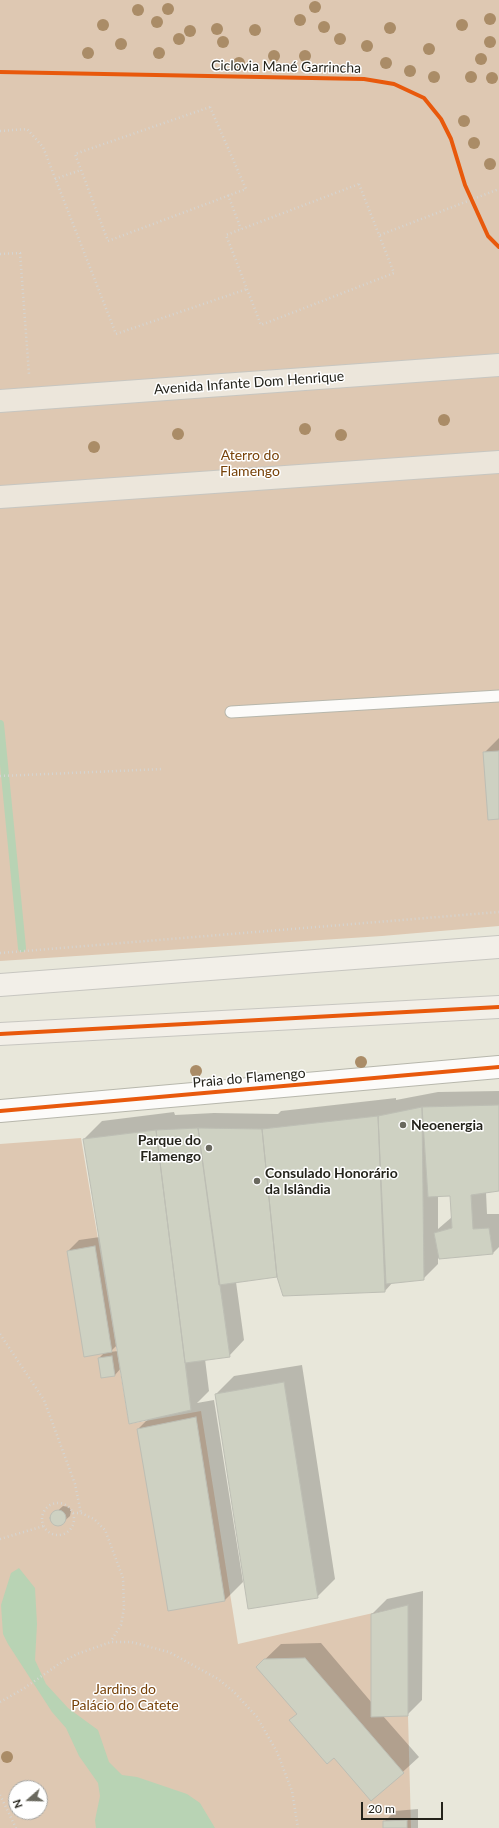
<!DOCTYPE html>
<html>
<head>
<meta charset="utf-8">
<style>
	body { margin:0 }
	#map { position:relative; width:499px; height:1828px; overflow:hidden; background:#e8e7da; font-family:Lato,sans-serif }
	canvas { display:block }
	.north { position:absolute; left:8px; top:1780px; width:40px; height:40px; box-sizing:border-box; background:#fff; border:1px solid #a7a7a4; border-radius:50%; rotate:250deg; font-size:11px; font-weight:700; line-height:16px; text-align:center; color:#24231b }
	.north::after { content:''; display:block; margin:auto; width:14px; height:18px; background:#69685e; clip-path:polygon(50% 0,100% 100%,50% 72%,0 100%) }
	.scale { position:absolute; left:361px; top:1802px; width:82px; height:18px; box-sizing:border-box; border:2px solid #24231b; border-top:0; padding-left:5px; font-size:12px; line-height:14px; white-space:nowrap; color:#24231b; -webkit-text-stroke:3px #fff; paint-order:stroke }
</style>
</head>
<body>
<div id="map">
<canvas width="499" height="1828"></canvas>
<div class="north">N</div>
<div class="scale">20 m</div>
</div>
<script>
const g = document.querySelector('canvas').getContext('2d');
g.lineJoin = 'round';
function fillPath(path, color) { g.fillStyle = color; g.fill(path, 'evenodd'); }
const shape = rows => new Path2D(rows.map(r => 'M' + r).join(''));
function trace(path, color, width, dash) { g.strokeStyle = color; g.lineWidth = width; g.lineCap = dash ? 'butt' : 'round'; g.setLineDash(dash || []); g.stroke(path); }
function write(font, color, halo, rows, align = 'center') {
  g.font = font + ' Lato,sans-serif'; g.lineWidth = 3; g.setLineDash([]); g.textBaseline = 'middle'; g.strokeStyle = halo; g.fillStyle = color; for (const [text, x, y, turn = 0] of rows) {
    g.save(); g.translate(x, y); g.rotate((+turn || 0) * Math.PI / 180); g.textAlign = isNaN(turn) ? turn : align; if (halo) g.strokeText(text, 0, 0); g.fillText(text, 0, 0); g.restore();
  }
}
fillPath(shape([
	[0,0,499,0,499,926,382,936,0,961],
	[81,1138,129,1424,201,1411,238,1644,408,1605,408,1716,411,1828,0,1828,0,1144],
	[16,1788,40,1788,40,1812,16,1812]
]), '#dec8b2');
fillPath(shape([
	[19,1568,35,1588,37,1624,35,1660,46,1684,68,1708,98,1730,109,1762,122,1775,137,1777,187,1794,200,1803,215,1828,96,1828,95,1820,100,1796,98,1783,79,1756,66,1728,52,1712,8,1644,3,1634,1,1605,11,1573]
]), '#b8d3b4');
fillPath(shape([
	[499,738,499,818,484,753],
	[499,1091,499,1190,486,1192,487,1214,499,1214,499,1247,493,1253,438,1258,438,1264,423,1279,393,1282,385,1291,278,1276,236,1282,244,1340,229,1356,205,1359,209,1391,197,1403,214,1400,243,1582,225,1600,138,1429,149,1418,121,1368,115,1375,99,1358,105,1352,68,1251,79,1240,100,1237,84,1139,102,1121,174,1112,175,1115,214,1113,278,1114,281,1111,396,1098,396,1100,438,1092],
	[451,1195,452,1217,438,1229,438,1196],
	[117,1345,118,1351,110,1352],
	[302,1365,335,1579,317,1597,216,1394,234,1376],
	[63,1506,69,1507,71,1511,70,1516,60,1525,56,1525,52,1520,52,1516],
	[423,1591,422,1700,407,1715,383,1716,419,1757,372,1800,257,1667,281,1644,321,1643,372,1703,372,1614,387,1599],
	[418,1809,418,1828,384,1828,384,1822,395,1811]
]), '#0003');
trace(shape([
	[0,724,22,948]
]), '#b8d3b4', 8);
const building = shape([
	[499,751,499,819,488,820,483,752,499,751],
	[499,1105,499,1191,471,1195,473,1229,489,1228,493,1254,439,1259,434,1233,452,1228,450,1196,428,1197,422,1107,499,1105],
	[422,1107,424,1280,386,1284,378,1116,422,1107],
	[378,1116,385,1292,283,1296,277,1277,262,1129,378,1116],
	[198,1128,262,1129,277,1277,219,1285,198,1128],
	[198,1128,230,1357,185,1363,156,1130,198,1128],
	[156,1130,191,1410,129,1424,83,1139,156,1130],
	[95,1246,112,1352,84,1357,67,1251,95,1246],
	[112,1356,115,1376,101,1378,98,1358,112,1356],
	[284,1382,318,1598,248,1609,215,1394,284,1382],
	[196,1417,225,1601,168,1611,137,1429,196,1417],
	'50 1518a8 8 0 1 1 16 0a8 8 0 1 1-16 0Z',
	[408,1605,408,1716,371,1717,371,1614,408,1605],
	[305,1658,404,1773,371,1801,334,1758,327,1764,289,1720,297,1714,256,1667,264,1659,305,1658],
	[407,1820,407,1828,383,1828,383,1821,407,1820]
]);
fillPath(building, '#ced1c2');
trace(building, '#bdbeb4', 1);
const lane = shape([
	[231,712,499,696]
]);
const street = shape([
	[0,1111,499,1067]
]);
const primary = shape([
	[0,985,499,947],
	[0,1034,499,1007]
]);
const highway = shape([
	[0,401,499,365],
	[0,497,499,462]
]);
trace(lane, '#b7b7ac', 13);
trace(street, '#b7b7ac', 24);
trace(primary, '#c7c6c0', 24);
trace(highway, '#c7c6c0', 24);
trace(shape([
	[210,107,246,189,108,241,75,154,210,107],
	[0,131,27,129,43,147,116,334,247,289],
	[55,179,81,170],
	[359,184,394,273,261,325,226,235,359,184],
	[228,195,241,229],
	[380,235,499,189],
	[0,254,20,253,29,374],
	[0,776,163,769],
	[0,953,499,912],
	[0,1334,44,1400,75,1484,81,1513],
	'42 1519a16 16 0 1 1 32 0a16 16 0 1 1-32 0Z',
	[73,1513,81,1513,94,1519,105,1530,123,1578,124,1608,121,1625,111,1641],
	[0,1539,44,1526],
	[0,1702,23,1689,62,1662,77,1654,111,1642,131,1642,169,1652,218,1679,233,1691,257,1717,277,1752,292,1791,298,1828],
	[0,1795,16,1828]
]), '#d5d5d2', 2.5, [1, 3]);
trace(lane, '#fcfbf9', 11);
trace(street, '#fcfbf9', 22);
trace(primary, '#f2efe8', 22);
trace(highway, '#ece6db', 22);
trace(shape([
	[0,72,364,79,394,84,424,98,441,119,451,139,465,185,488,236,499,247],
	[0,1034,499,1007],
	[0,1111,499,1067]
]), '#e8590c', 4);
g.fillStyle = '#aa8c67';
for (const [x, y] of [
	[315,7],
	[168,9],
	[138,10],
	[490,19],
	[300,20],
	[157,22],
	[103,25],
	[462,25],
	[324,27],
	[390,28],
	[217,29],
	[255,30],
	[190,31],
	[179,39],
	[340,39],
	[223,42],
	[490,42],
	[121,44],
	[367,46],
	[429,49],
	[88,53],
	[159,53],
	[274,56],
	[305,56],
	[481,59],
	[239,63],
	[386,63],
	[410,71],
	[434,77],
	[471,77],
	[492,78],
	[464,121],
	[474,143],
	[490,164],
	[444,420],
	[305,429],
	[178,434],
	[341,435],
	[94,447],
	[361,1062],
	[196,1071],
	[7,1757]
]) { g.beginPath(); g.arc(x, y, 6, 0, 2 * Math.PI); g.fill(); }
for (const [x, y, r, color] of [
	[403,1125,4,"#69685e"],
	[209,1148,4,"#69685e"],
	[257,1181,4,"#69685e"]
]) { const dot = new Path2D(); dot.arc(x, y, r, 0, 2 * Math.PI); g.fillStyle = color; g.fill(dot); trace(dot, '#fff', 1.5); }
write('14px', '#24231b', '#fff', [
	["Ciclovia Mané Garrincha",286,67,1],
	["Avenida Infante Dom Henrique",249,383,-4],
	["Praia do Flamengo",249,1078,-5]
]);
write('14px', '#774209', '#fff', [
	["Aterro do",250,455],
	["Flamengo",250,471],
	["Jardins do",125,1689],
	["Palácio do Catete",125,1705]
]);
write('bold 14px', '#24231b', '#fff', [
	["Neoenergia",411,1125],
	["Parque do",201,1140,"right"],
	["Flamengo",201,1156,"right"],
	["Consulado Honorário",265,1173],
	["da Islândia",265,1189]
], 'left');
</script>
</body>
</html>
